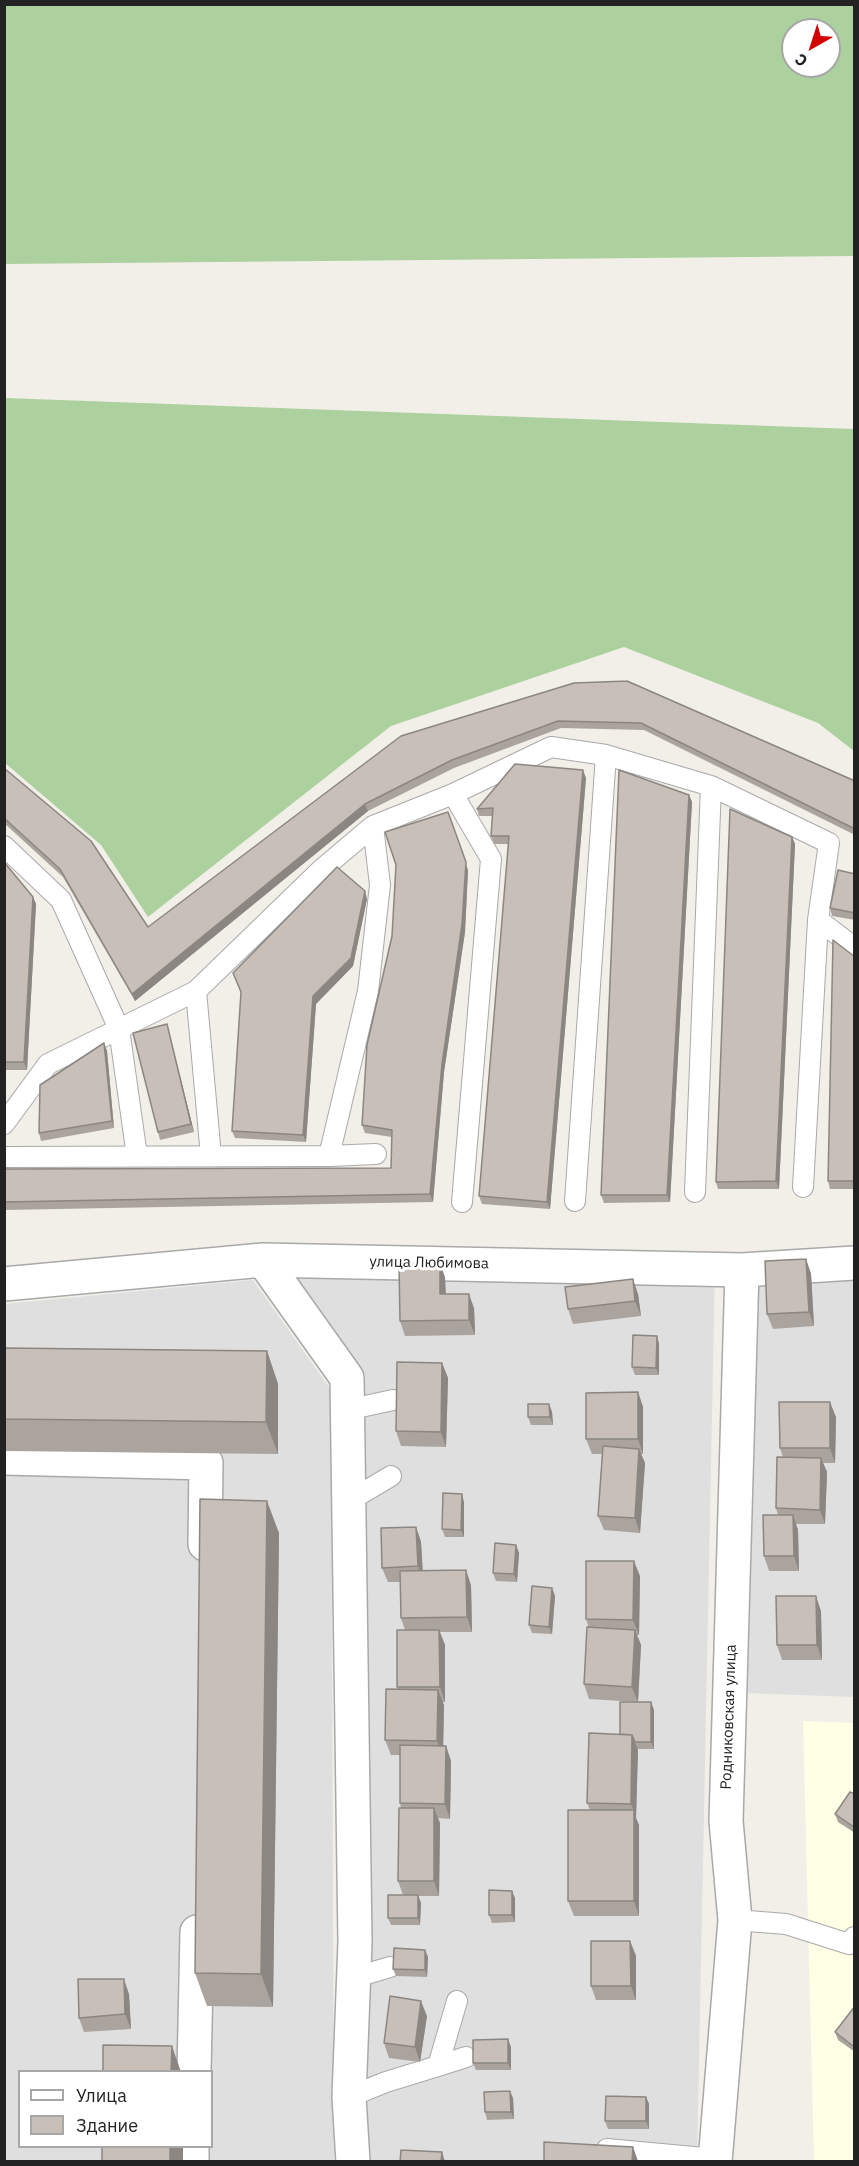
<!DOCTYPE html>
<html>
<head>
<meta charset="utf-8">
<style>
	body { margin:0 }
	#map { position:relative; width:859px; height:2166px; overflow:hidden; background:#f2efe9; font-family:"IBM Plex Sans",sans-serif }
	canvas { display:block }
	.frame { position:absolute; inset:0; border:6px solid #222; pointer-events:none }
	.legend { position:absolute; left:18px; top:2070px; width:195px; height:78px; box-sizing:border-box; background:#fff; border:2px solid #a7a7a7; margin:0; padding:8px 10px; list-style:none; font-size:18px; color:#222 }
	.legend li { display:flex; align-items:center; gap:12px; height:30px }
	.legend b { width:30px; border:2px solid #a7a7a7 }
	.north { position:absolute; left:781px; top:18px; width:60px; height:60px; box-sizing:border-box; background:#fff; border:2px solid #a7a7a7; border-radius:50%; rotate:219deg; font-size:16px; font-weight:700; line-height:24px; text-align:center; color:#222 }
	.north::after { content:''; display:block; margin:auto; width:21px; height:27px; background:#d40000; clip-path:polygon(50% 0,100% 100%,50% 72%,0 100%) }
</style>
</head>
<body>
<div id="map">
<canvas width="859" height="2166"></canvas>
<div class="frame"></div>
<ul class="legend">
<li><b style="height:8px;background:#fff"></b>Улица</li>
<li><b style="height:16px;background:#c7bfb8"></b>Здание</li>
</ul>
<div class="north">С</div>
</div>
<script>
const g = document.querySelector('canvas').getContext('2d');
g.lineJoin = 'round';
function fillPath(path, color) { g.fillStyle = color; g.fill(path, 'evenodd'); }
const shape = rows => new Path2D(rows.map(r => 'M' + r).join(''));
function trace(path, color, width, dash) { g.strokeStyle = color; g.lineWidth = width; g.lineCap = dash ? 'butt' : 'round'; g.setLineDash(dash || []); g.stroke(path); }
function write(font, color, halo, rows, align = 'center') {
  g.font = font + ' "IBM Plex Sans",sans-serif'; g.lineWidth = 6; g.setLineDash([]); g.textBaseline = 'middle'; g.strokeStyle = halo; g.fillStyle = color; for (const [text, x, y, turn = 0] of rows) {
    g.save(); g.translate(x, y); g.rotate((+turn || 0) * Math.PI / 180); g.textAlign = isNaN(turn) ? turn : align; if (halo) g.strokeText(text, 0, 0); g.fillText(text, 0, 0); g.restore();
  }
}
fillPath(shape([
	[854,1265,854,1697,741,1693,749,1271],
	[715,1266,697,2161,366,2161,363,2109,361,1369,288,1272],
	[253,1280,331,1390,334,2161,5,2162,5,1304],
	[20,2072,212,2072,212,2146,20,2146]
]), '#e0dfdf');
fillPath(shape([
	[803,1721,854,1723,854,2161,814,2161]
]), '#ffffe5');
fillPath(shape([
	[4,5,854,5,854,256,5,264],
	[793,30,829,30,829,66,793,66],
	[5,398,854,429,854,751,818,723,624,647,391,726,148,917,101,845,5,763]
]), '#add19e');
const lane = shape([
	[453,794,491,859,462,1202],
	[4,846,61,900,119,1029,137,1156],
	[818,920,854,947],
	[196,991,211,1156],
	[4,1124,48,1064,196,991,321,870,373,826,453,794,551,747,606,755,711,786,829,843,818,920,803,1187],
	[329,1156,368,991,380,885,373,826],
	[4,1157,329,1156,376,1154],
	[695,1192,711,786],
	[575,1201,606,755],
	[347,1410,393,1400],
	[349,1501,391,1476],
	[735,1920,786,1924,849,1944,854,1937],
	[353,1978,390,1967],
	[438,2066,466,2057],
	[349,2097,386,2082,438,2066,457,2001],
	[607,2149,715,2159]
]);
const street = shape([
	[263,1260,347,1378,355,1942,349,2097,353,2162],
	[4,1284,263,1260,742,1270,854,1263],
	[4,1458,206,1463,205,1544],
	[194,2072,197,1932],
	[192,2162,192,2146],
	[715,2162,735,1920,726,1821,742,1270]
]);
trace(lane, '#a9a9a9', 22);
trace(street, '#a9a9a9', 36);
trace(lane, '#fff', 20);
trace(street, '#fff', 33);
fillPath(shape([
	[574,683,855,781,855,835,644,730,561,728,454,768,368,811,135,1001,63,877,4,823,4,768,148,927],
	[586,778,550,1209,482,1204,479,1196,509,844,494,844,491,836,492,816,479,816,477,809],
	[689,795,692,802,670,1202,604,1203,601,1195],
	[792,837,795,844,779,1189,718,1189,716,1182],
	[4,862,33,897,36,904,27,1070,4,1070],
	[468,870,465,932,444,1072,433,1202,4,1210,4,1169,391,1168,392,1137,365,1133,362,1125],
	[855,874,855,920,832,916,830,908],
	[367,899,353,966,316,1004,306,1142,235,1138,232,1131,241,993,233,973],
	[855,957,855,1189,830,1189,828,1181],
	[167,1024,194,1132,160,1140,158,1132],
	[104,1043,107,1051,114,1128,41,1141,39,1133],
	[806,1259,811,1274,814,1326,773,1329,767,1314],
	[445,1277,446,1294,474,1308,475,1335,405,1336,400,1321],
	[638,1294,641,1316,573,1324,568,1309],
	[657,1336,659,1344,659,1375,635,1375,632,1367],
	[4,1348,267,1351,278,1384,278,1454,4,1451],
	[442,1363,448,1378,446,1447,401,1446,396,1431],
	[638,1392,643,1407,643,1454,641,1454,645,1463,640,1533,604,1530,598,1516,602,1454,592,1454,586,1439],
	[549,1404,552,1412,553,1425,531,1425,528,1417],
	[836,1417,835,1463,823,1463,827,1472,825,1524,796,1524,798,1530,799,1571,769,1571,764,1556,778,1515,776,1508,783,1457,780,1448],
	[464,1502,464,1537,445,1537,442,1529],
	[416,1527,421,1542,423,1571,471,1585,472,1632,440,1632,445,1645,445,1702,442,1702,444,1705,443,1746,446,1746,451,1761,450,1819,438,1818,440,1823,439,1896,418,1896,421,1903,420,1925,391,1925,388,1918,403,1895,398,1881,401,1808,400,1803,400,1755,391,1755,385,1740,398,1689,397,1687,405,1630,401,1618,400,1582,388,1582,382,1568],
	[279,1533,273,2007,207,2006,195,1973],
	[516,1545,519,1553,517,1582,496,1581,493,1573],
	[640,1576,639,1635,637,1635,641,1645,638,1702,589,1699,584,1684,589,1628,586,1619],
	[552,1588,555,1596,552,1634,532,1633,529,1625],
	[821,1611,822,1660,782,1660,777,1645],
	[651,1702,654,1710,654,1749,638,1749,636,1818,639,1825,639,1916,574,1916,568,1901,590,1810,587,1803,620,1734],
	[855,1794,855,1833,838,1822,835,1814],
	[515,1898,515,1922,492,1923,489,1915],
	[630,1941,636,1956,636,2000,596,2000,591,1986],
	[425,1950,428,1957,427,1977,396,1976,393,1969],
	[129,1994,131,2029,84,2032,79,2018],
	[855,2006,855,2052,838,2040,835,2032],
	[427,2016,420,2062,389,2058,384,2043],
	[511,2047,511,2070,476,2070,473,2063],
	[646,2097,649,2104,649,2129,608,2129,605,2121],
	[513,2098,514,2119,487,2120,485,2112]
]), '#aba49e');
fillPath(shape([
	[583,770,586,778,550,1209,547,1202],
	[689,795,692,802,670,1202,667,1195],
	[365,804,368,811,135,1001,132,994],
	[448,812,468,870,465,932,444,1072,433,1202,430,1194],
	[792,837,795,844,779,1189,776,1181],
	[365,891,367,899,353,966,316,1004,306,1142,303,1135,313,996],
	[33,897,36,904,27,1070,24,1062],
	[167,1024,194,1132,191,1124],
	[104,1043,107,1051,114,1128,112,1121],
	[806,1259,811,1274,814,1326,809,1312],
	[440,1263,445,1277,446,1309,440,1294],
	[633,1279,638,1294,641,1316,635,1301],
	[469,1294,474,1308,475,1335,469,1320],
	[657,1336,659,1344,659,1375,656,1368],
	[267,1351,278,1384,278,1454,266,1422],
	[442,1363,448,1378,446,1447,441,1432],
	[638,1392,643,1407,643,1454,638,1439],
	[830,1402,836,1417,835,1463,830,1448],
	[549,1404,552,1412,553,1425,550,1417],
	[639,1449,645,1463,640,1533,635,1518],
	[821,1458,827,1472,825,1524,820,1510],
	[462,1494,464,1502,464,1537,461,1530],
	[267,1501,279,1533,273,2007,261,1974],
	[793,1515,798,1530,799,1571,794,1556],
	[416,1527,421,1542,423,1581,418,1566],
	[516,1545,519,1553,517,1582,514,1574],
	[634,1561,640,1576,639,1635,633,1620],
	[466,1570,471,1585,472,1632,467,1617],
	[552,1588,555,1596,552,1634,549,1627],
	[816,1596,821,1611,822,1660,817,1645],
	[439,1630,445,1645,445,1702,440,1687],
	[635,1630,641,1645,638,1702,632,1687],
	[438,1690,444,1705,443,1756,437,1741],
	[651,1702,654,1710,654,1749,651,1742],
	[632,1735,638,1750,636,1818,639,1825,639,1916,634,1901,634,1811,631,1804],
	[446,1746,451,1761,450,1819,445,1804],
	[434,1808,440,1823,439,1896,434,1881],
	[512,1891,515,1898,515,1922,512,1915],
	[418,1895,421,1903,420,1925,418,1918],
	[630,1941,636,1956,636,2000,631,1986],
	[425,1950,428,1957,427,1977,425,1970],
	[124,1979,129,1994,131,2029,125,2014],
	[421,2001,427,2016,420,2062,415,2047],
	[508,2039,511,2047,511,2070,508,2063],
	[172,2046,181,2072,171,2072],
	[510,2091,513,2098,514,2119,511,2112],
	[646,2097,649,2104,649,2129,646,2121],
	[170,2146,183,2146,183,2162,170,2162],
	[633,2147,638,2161,638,2162,632,2162],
	[442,2152,445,2162,441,2162]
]), '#8b8681');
const building = shape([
	[627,681,855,781,855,829,641,723,558,721,452,760,365,804,132,994,60,869,4,818,4,768,91,841,148,927,401,736,574,683,627,681],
	[515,764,583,770,547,1202,479,1196,509,836,491,836,493,808,477,809,515,764],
	[619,770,689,795,667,1195,601,1195,619,770],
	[730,809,792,837,776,1181,716,1182,730,809],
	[448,812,466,862,462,924,442,1064,430,1194,4,1202,4,1169,391,1168,392,1130,362,1125,367,1045,392,936,396,865,385,832,448,812],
	[4,862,33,897,24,1062,4,1062,4,862],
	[337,867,365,891,351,958,313,996,303,1135,232,1131,241,992,233,973,337,867],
	[838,870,855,874,855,913,830,908,838,870],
	[833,940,855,957,855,1181,828,1181,833,940],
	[167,1024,191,1124,158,1132,133,1033,167,1024],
	[104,1043,112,1121,39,1133,40,1085,104,1043],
	[806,1259,809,1312,767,1314,765,1261,806,1259],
	[440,1263,440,1294,469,1294,469,1320,400,1321,399,1264,440,1263],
	[633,1279,635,1301,568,1309,565,1287,633,1279],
	[633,1335,657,1336,656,1368,632,1367,633,1335],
	[4,1348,267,1351,266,1422,4,1419,4,1348],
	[397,1362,442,1363,441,1432,396,1431,397,1362],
	[638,1392,638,1439,586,1439,586,1393,638,1392],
	[779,1402,830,1402,830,1448,780,1448,779,1402],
	[528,1404,549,1404,550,1417,528,1417,528,1404],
	[603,1446,639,1449,635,1518,598,1516,603,1446],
	[777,1457,821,1458,820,1510,776,1508,777,1457],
	[443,1493,462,1494,461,1530,442,1529,443,1493],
	[200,1499,267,1501,261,1974,195,1973,200,1499],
	[763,1515,793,1515,794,1556,764,1556,763,1515],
	[416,1527,418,1566,382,1568,381,1528,416,1527],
	[495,1543,516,1545,514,1574,493,1573,495,1543],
	[586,1561,634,1561,633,1620,586,1619,586,1561],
	[466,1570,467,1617,401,1618,400,1571,466,1570],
	[532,1586,552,1588,549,1627,529,1625,532,1586],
	[776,1596,816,1596,817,1645,777,1645,776,1596],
	[587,1627,635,1630,632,1687,584,1684,587,1627],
	[397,1630,439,1630,440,1687,397,1687,397,1630],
	[386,1689,438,1690,437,1741,385,1740,386,1689],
	[620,1702,651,1702,651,1742,635,1742,632,1735,620,1734,620,1702],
	[589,1733,632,1735,631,1804,587,1803,589,1733],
	[400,1745,446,1746,445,1804,400,1803,400,1745],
	[850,1792,855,1794,854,1827,835,1814,850,1792],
	[399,1808,434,1808,434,1881,398,1881,399,1808],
	[568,1810,634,1810,634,1901,568,1901,568,1810],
	[489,1890,512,1891,512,1915,489,1915,489,1890],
	[388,1895,418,1895,418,1918,388,1918,388,1895],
	[591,1941,630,1941,631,1986,591,1986,591,1941],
	[394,1948,425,1950,425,1970,393,1969,394,1948],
	[78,1979,124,1979,125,2014,79,2018,78,1979],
	[390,1996,421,2001,415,2047,384,2043,390,1996],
	[855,2006,855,2043,853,2046,835,2032,855,2006],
	[508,2039,508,2063,473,2063,473,2040,508,2039],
	[103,2045,172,2046,171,2072,103,2072,103,2045],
	[510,2091,511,2112,485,2112,484,2092,510,2091],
	[606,2096,646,2097,646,2121,605,2121,606,2096],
	[544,2142,633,2147,632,2162,544,2162,544,2142],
	[102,2146,170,2146,170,2162,102,2162,102,2146],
	[401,2150,442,2152,441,2162,400,2162,401,2150]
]);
fillPath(building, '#c7bfb8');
trace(building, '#8b8681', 1.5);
write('15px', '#222', '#fff', [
	["улица Любимова",429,1263,1],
	["Родниковская улица",729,1717,-88]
]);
</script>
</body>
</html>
